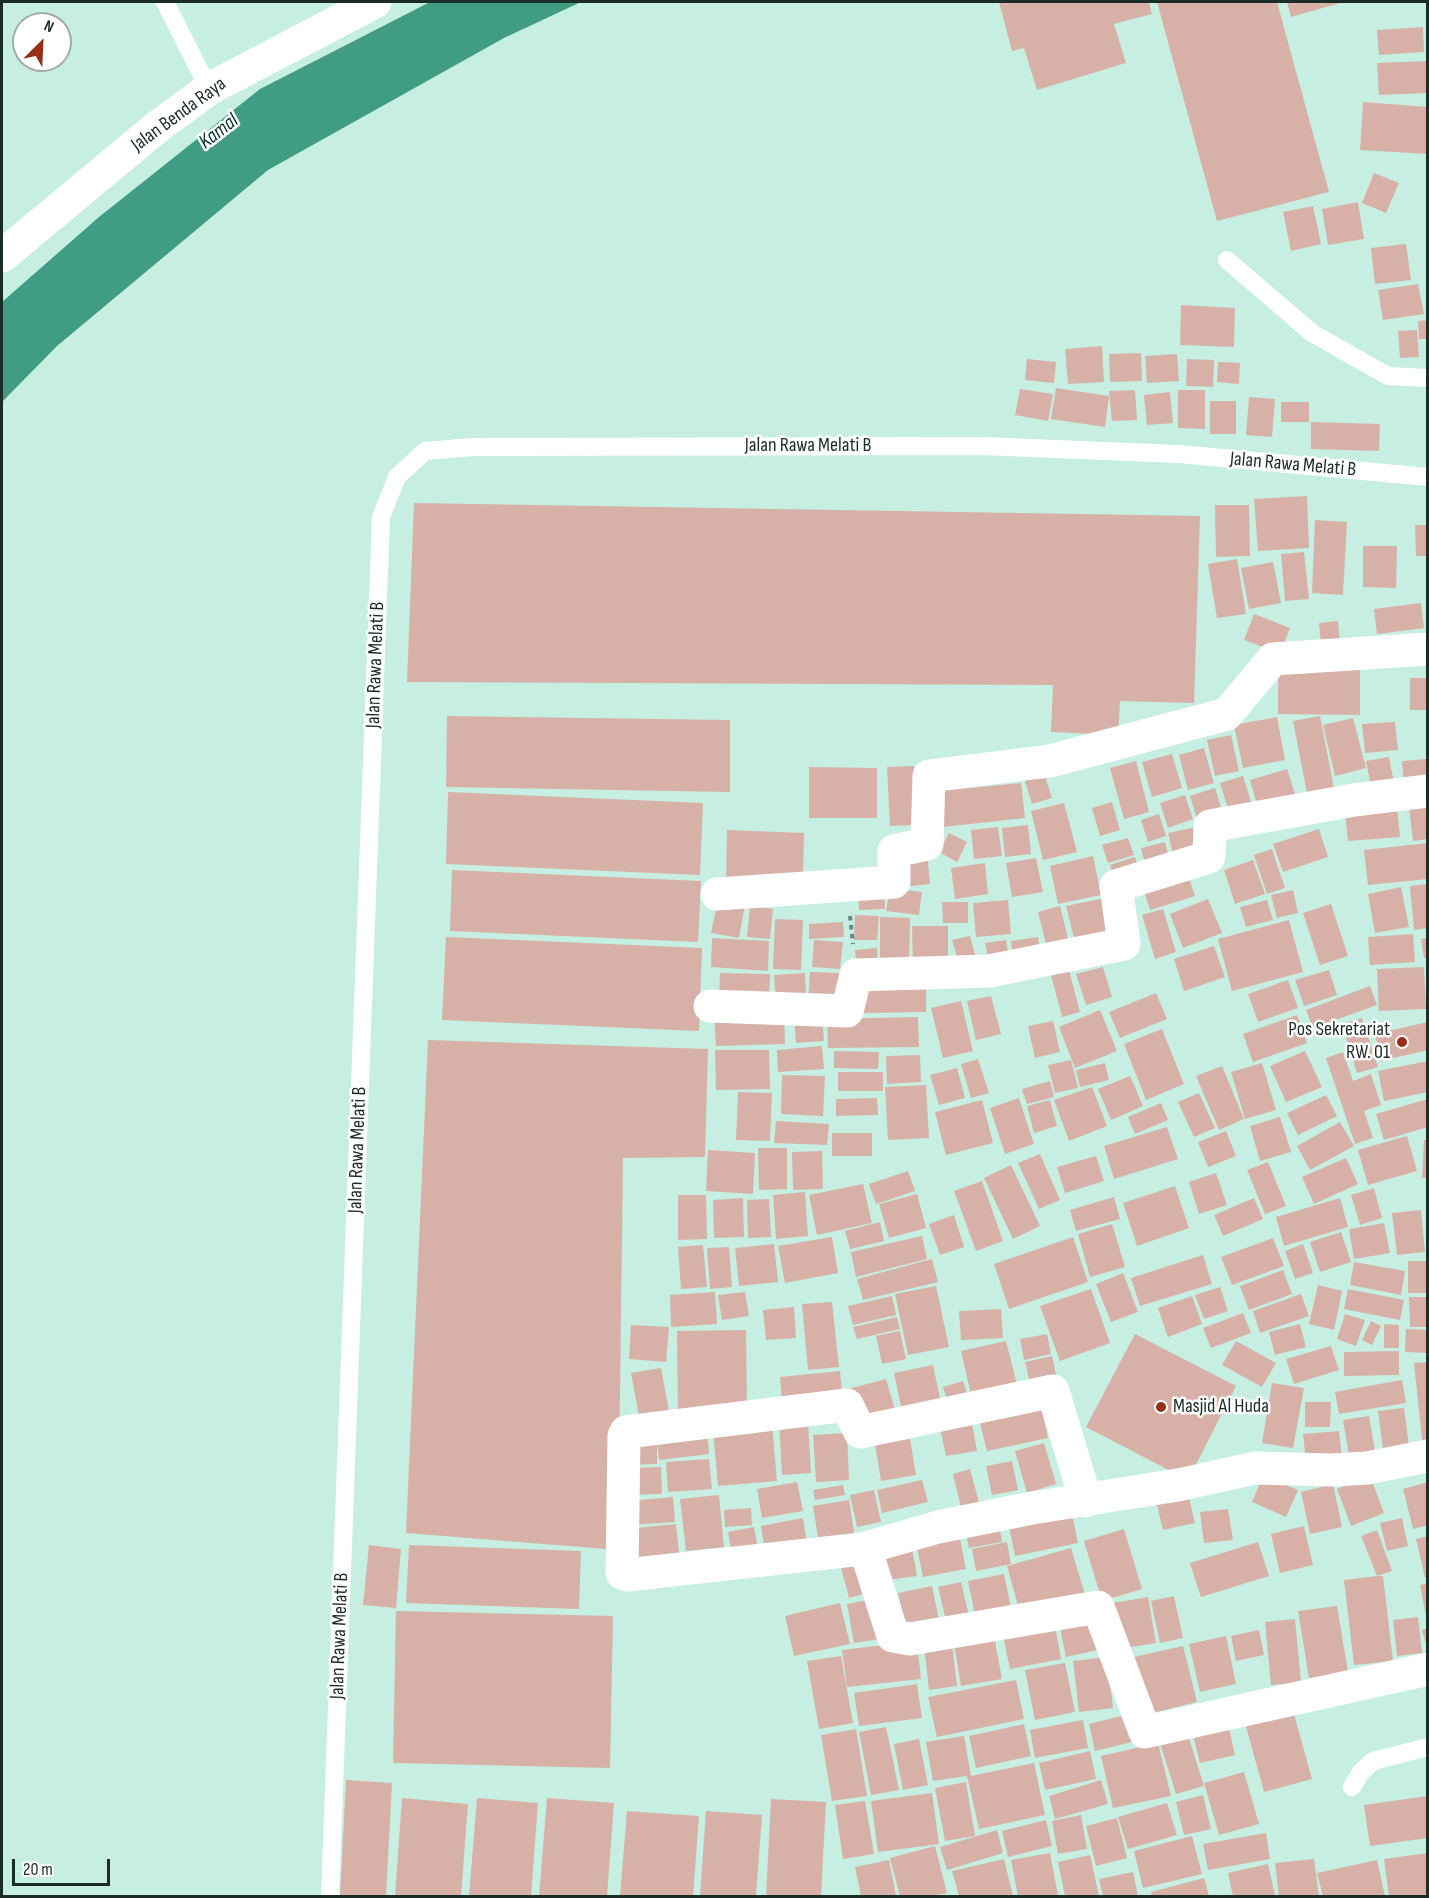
<!DOCTYPE html>
<html>
<head>
<meta charset="utf-8">
<style>
	body { margin:0 }
	#map { position:relative; width:1429px; height:1898px; overflow:hidden; background:#c6efe1; font-family:"Sofia Sans Condensed",sans-serif }
	canvas { display:block }
	.frame { position:absolute; inset:0; border:3px solid #1c2c27; pointer-events:none }
	.north { position:absolute; left:12px; top:12px; width:60px; height:60px; box-sizing:border-box; background:#fff; border:2px solid #a4aba9; border-radius:50%; rotate:24deg; font-size:16px; font-weight:700; line-height:24px; text-align:center; color:#1c2c27 }
	.north::after { content:''; display:block; margin:auto; width:21px; height:27px; background:#972f17; clip-path:polygon(50% 0,100% 100%,50% 72%,0 100%) }
	.scale { position:absolute; left:12px; top:1859px; width:98px; height:27px; box-sizing:border-box; border:3px solid #1c2c27; border-top:0; padding-left:8px; font-size:18px; line-height:21px; white-space:nowrap; color:#1c2c27; -webkit-text-stroke:4px #fff; paint-order:stroke }
</style>
</head>
<body>
<div id="map">
<canvas width="1429" height="1898"></canvas>
<div class="frame"></div>
<div class="north">N</div>
<div class="scale">20 m</div>
</div>
<script>
const g = document.querySelector('canvas').getContext('2d');
g.lineJoin = 'round';
function fillPath(path, color) { g.fillStyle = color; g.fill(path, 'evenodd'); }
const shape = rows => new Path2D(rows.map(r => 'M' + r).join(''));
function trace(path, color, width, dash) { g.strokeStyle = color; g.lineWidth = width; g.lineCap = dash ? 'butt' : 'round'; g.setLineDash(dash || []); g.stroke(path); }
function write(font, color, halo, rows, align = 'center') {
  g.font = font + ' "Sofia Sans Condensed",sans-serif'; g.lineWidth = 5; g.setLineDash([]); g.textBaseline = 'middle'; g.strokeStyle = halo; g.fillStyle = color; for (const [text, x, y, turn = 0] of rows) {
    g.save(); g.translate(x, y); g.rotate((+turn || 0) * Math.PI / 180); g.textAlign = isNaN(turn) ? turn : align; if (halo) g.strokeText(text, 0, 0); g.fillText(text, 0, 0); g.restore();
  }
}
fillPath(shape([
	[430,2,581,2,504,38,268,170,57,346,2,402,2,302,99,217,260,89]
]), '#409d84');
fillPath(shape([
	[999,2,1149,2,1152,14,1114,24,1126,63,1037,90,1024,48,1012,51],
	[1157,2,1277,2,1329,192,1217,221],
	[1287,2,1344,2,1291,17],
	[1423,27,1424,52,1379,55,1377,30],
	[1428,61,1428,93,1379,95,1377,63],
	[1363,102,1428,107,1428,154,1360,150],
	[1374,173,1399,183,1386,213,1362,203],
	[1358,202,1364,239,1328,245,1322,209],
	[1313,206,1321,244,1291,251,1283,212],
	[1406,244,1411,280,1375,284,1371,248],
	[1418,284,1424,314,1383,320,1378,290],
	[1181,305,1235,308,1234,347,1180,345],
	[1428,320,1428,339,1419,339,1418,321],
	[1417,330,1419,357,1400,358,1398,331],
	[1102,346,1104,382,1068,384,1065,349],
	[1141,353,1142,381,1110,382,1109,354],
	[1177,354,1179,381,1147,383,1145,356],
	[1027,359,1056,362,1054,383,1025,380],
	[1187,359,1214,360,1213,387,1186,386],
	[1218,362,1240,363,1239,384,1217,382],
	[1056,388,1109,396,1105,427,1051,419],
	[1020,389,1053,394,1048,421,1015,415],
	[1135,390,1137,420,1112,421,1109,391],
	[1178,390,1205,390,1205,429,1178,428],
	[1170,392,1173,423,1147,425,1144,395],
	[1249,397,1275,399,1272,437,1246,435],
	[1210,401,1236,401,1236,434,1210,434],
	[1281,402,1309,402,1309,422,1281,422],
	[1311,422,1380,424,1379,451,1311,449],
	[1307,496,1309,548,1258,551,1254,499],
	[414,503,1200,516,1194,703,1120,701,1118,735,1051,732,1053,685,407,682],
	[1215,505,1249,505,1250,556,1216,557],
	[1315,520,1347,522,1343,595,1312,593],
	[1415,525,1428,525,1428,556,1416,556],
	[1363,546,1397,546,1396,588,1363,587],
	[1304,552,1309,599,1285,601,1281,554],
	[1237,559,1246,614,1217,618,1208,564],
	[1273,562,1281,603,1249,609,1241,568],
	[1421,603,1424,628,1377,634,1374,609],
	[1254,614,1290,628,1280,653,1244,640],
	[1338,621,1340,643,1321,645,1319,623],
	[1278,667,1360,667,1360,715,1278,714],
	[1410,678,1428,678,1428,710,1410,710],
	[447,716,730,720,730,792,446,787],
	[1320,716,1334,788,1307,793,1293,721],
	[1277,717,1285,760,1243,768,1234,725],
	[1353,718,1366,768,1335,776,1323,725],
	[1395,722,1398,750,1365,753,1362,724],
	[1231,735,1239,771,1215,776,1207,740],
	[1204,748,1214,783,1188,790,1179,755],
	[1172,754,1182,788,1152,797,1142,762],
	[1389,757,1394,783,1371,787,1366,761],
	[1427,759,1428,783,1404,785,1402,761],
	[1136,761,1149,812,1124,819,1110,768],
	[914,766,917,825,890,826,887,767],
	[809,767,877,768,877,818,809,818],
	[1287,769,1296,797,1258,808,1250,780],
	[1044,773,1052,798,1032,804,1024,778],
	[1243,776,1253,808,1230,815,1220,783],
	[1021,783,1025,818,943,827,939,791],
	[1215,788,1224,817,1199,825,1190,796],
	[448,792,703,803,700,875,446,864],
	[1185,795,1193,819,1168,828,1160,803],
	[1112,802,1120,830,1100,836,1092,808],
	[1064,803,1077,852,1043,860,1031,811],
	[1428,805,1428,839,1413,841,1409,807],
	[1397,808,1400,837,1348,841,1345,813],
	[1159,814,1166,836,1148,842,1141,820],
	[1028,825,1031,854,1005,857,1002,828],
	[998,827,1002,856,974,859,971,830],
	[1196,827,1202,852,1174,859,1168,833],
	[1319,829,1328,857,1283,872,1273,844],
	[727,830,804,833,803,880,726,878],
	[949,833,967,842,957,862,939,852],
	[1128,838,1134,855,1108,863,1102,845],
	[1165,842,1170,862,1146,868,1141,848],
	[1428,843,1428,879,1368,885,1364,850],
	[1272,849,1285,888,1267,894,1254,855],
	[927,851,930,884,902,887,899,854],
	[1093,856,1101,895,1058,904,1050,866],
	[1135,857,1140,873,1115,881,1110,865],
	[1036,858,1043,892,1012,897,1006,863],
	[1253,860,1265,894,1235,904,1224,870],
	[985,863,988,894,955,899,951,868],
	[1185,866,1195,896,1150,910,1141,881],
	[452,870,701,881,698,942,450,931],
	[1428,884,1428,928,1414,930,1410,886],
	[1401,887,1409,927,1375,933,1368,894],
	[858,888,884,888,885,909,859,910],
	[890,888,922,892,919,915,886,911],
	[1293,890,1298,913,1277,918,1271,895],
	[1109,897,1118,931,1075,942,1066,906],
	[718,899,745,905,739,938,711,933],
	[1208,899,1222,933,1183,948,1170,914],
	[1008,900,1011,934,976,937,973,903],
	[1267,900,1273,920,1246,927,1240,907],
	[942,902,968,902,968,923,943,923],
	[1331,904,1348,956,1320,965,1303,913],
	[750,906,773,909,770,939,747,937],
	[1060,906,1069,943,1047,948,1038,912],
	[1163,909,1176,952,1155,959,1142,915],
	[855,915,879,916,877,940,854,940],
	[880,917,910,918,909,968,880,968],
	[775,919,803,920,801,970,773,969],
	[1289,920,1303,972,1232,991,1218,939],
	[843,922,844,937,809,939,809,924],
	[912,926,948,926,948,969,913,969],
	[1413,934,1415,962,1370,965,1368,937],
	[970,936,978,966,961,970,952,940],
	[446,937,702,948,699,1031,442,1020],
	[1038,937,1041,956,1013,960,1011,941],
	[712,938,769,941,768,971,711,967],
	[1428,938,1428,958,1424,958,1421,939],
	[814,940,843,942,840,969,812,967],
	[1006,940,1010,963,990,966,985,943],
	[1214,946,1225,977,1184,991,1174,959],
	[877,948,878,967,857,968,855,950],
	[1103,967,1112,997,1086,1005,1076,974],
	[1424,967,1426,1009,1379,1011,1377,969],
	[1069,970,1080,1012,1062,1017,1051,975],
	[1329,970,1337,995,1304,1006,1295,980],
	[810,972,842,973,840,1004,808,1002],
	[720,973,770,974,769,1002,719,1000],
	[805,973,806,998,776,1000,774,975],
	[1288,980,1298,1008,1258,1022,1248,994],
	[864,981,926,981,926,1012,864,1013],
	[1370,986,1377,1005,1313,1028,1306,1010],
	[1156,993,1167,1019,1120,1038,1109,1012],
	[991,996,1001,1034,976,1040,967,1001],
	[961,1001,973,1051,943,1058,931,1008],
	[784,1010,785,1044,716,1046,714,1012],
	[1100,1010,1117,1051,1075,1068,1059,1027],
	[822,1014,824,1041,796,1043,794,1016],
	[1297,1015,1307,1043,1253,1062,1243,1034],
	[918,1017,919,1047,828,1048,827,1019],
	[1362,1018,1378,1067,1357,1073,1342,1024],
	[1053,1021,1060,1052,1035,1058,1028,1026],
	[1428,1022,1428,1050,1381,1061,1375,1034],
	[1162,1029,1184,1084,1146,1100,1124,1044],
	[428,1040,708,1049,705,1157,623,1158,618,1550,406,1533],
	[822,1046,824,1069,778,1072,777,1050],
	[715,1050,769,1050,770,1089,716,1090],
	[834,1051,879,1052,878,1069,834,1068],
	[1305,1051,1322,1087,1286,1102,1270,1066],
	[1343,1052,1353,1081,1371,1074,1381,1105,1364,1111,1373,1138,1355,1144,1326,1058],
	[920,1055,921,1082,887,1084,886,1056],
	[978,1059,989,1093,971,1098,961,1064],
	[1071,1060,1078,1088,1055,1093,1048,1065],
	[1428,1061,1428,1092,1384,1101,1378,1071],
	[1105,1063,1109,1080,1080,1087,1076,1070],
	[1262,1063,1276,1110,1245,1119,1231,1072],
	[1222,1066,1244,1119,1219,1130,1196,1076],
	[957,1068,965,1098,939,1105,930,1075],
	[838,1072,883,1072,883,1091,838,1091],
	[782,1075,825,1076,823,1116,781,1114],
	[1130,1076,1143,1106,1111,1120,1098,1089],
	[1050,1081,1054,1097,1027,1104,1022,1089],
	[926,1085,929,1138,888,1140,885,1087],
	[1092,1087,1107,1126,1069,1141,1054,1100],
	[738,1092,772,1093,770,1141,736,1140],
	[1199,1093,1215,1128,1194,1137,1178,1102],
	[1326,1095,1337,1116,1298,1135,1287,1113],
	[877,1098,878,1115,836,1116,836,1099],
	[1019,1098,1034,1144,1005,1154,990,1108],
	[1428,1099,1428,1127,1384,1140,1376,1114],
	[982,1100,993,1143,946,1155,935,1112],
	[1050,1100,1057,1126,1034,1133,1027,1106],
	[1161,1103,1168,1120,1135,1134,1128,1117],
	[1280,1117,1291,1152,1260,1161,1250,1126],
	[776,1121,829,1124,827,1145,774,1143],
	[1340,1122,1354,1146,1310,1170,1297,1146],
	[1167,1127,1178,1159,1114,1179,1104,1146],
	[1226,1131,1236,1156,1208,1167,1198,1142],
	[832,1133,872,1133,872,1156,832,1156],
	[1407,1136,1417,1171,1368,1185,1358,1150],
	[1424,1140,1428,1140,1428,1178,1422,1178],
	[758,1148,787,1148,787,1189,759,1190],
	[708,1150,755,1153,753,1194,706,1191],
	[822,1151,823,1189,793,1190,792,1152],
	[1040,1154,1060,1200,1039,1209,1018,1163],
	[1096,1156,1104,1181,1065,1193,1057,1167],
	[1346,1158,1358,1184,1314,1204,1302,1177],
	[1268,1162,1286,1206,1265,1214,1247,1170],
	[1011,1165,1040,1226,1013,1239,984,1178],
	[908,1171,915,1191,876,1204,869,1184],
	[1216,1173,1227,1205,1199,1214,1189,1182],
	[982,1181,1003,1241,976,1251,954,1191],
	[863,1184,872,1223,817,1235,809,1195],
	[1175,1186,1189,1228,1137,1246,1123,1203],
	[1374,1188,1382,1218,1360,1225,1351,1195],
	[805,1192,808,1236,776,1239,773,1195],
	[917,1194,926,1228,889,1238,879,1204],
	[678,1195,706,1195,707,1239,678,1240],
	[1114,1197,1120,1219,1076,1231,1070,1210],
	[743,1198,744,1237,714,1238,713,1200],
	[1254,1198,1263,1219,1223,1236,1214,1215],
	[1340,1198,1348,1227,1284,1246,1276,1217],
	[769,1199,771,1237,748,1238,747,1200],
	[1421,1210,1425,1252,1397,1255,1392,1213],
	[954,1215,964,1247,940,1255,929,1224],
	[880,1222,884,1241,850,1249,845,1231],
	[1384,1223,1390,1253,1354,1259,1349,1229],
	[1112,1224,1125,1267,1090,1277,1078,1234],
	[1341,1232,1351,1262,1320,1272,1310,1242],
	[922,1236,927,1259,856,1277,851,1252],
	[832,1237,838,1273,785,1283,778,1246],
	[1073,1237,1088,1282,1009,1309,994,1264],
	[1273,1238,1284,1266,1232,1285,1221,1257],
	[774,1244,778,1282,739,1286,735,1248],
	[1303,1244,1313,1273,1295,1279,1285,1251],
	[703,1245,707,1287,681,1289,678,1247],
	[729,1247,732,1287,710,1289,707,1248],
	[1203,1255,1212,1284,1140,1306,1131,1278],
	[932,1259,938,1282,863,1300,857,1279],
	[1408,1261,1428,1261,1428,1293,1408,1293],
	[1354,1262,1405,1271,1401,1295,1350,1285],
	[1283,1270,1292,1294,1249,1310,1240,1286],
	[1123,1273,1138,1312,1111,1322,1096,1284],
	[1318,1285,1342,1291,1334,1330,1309,1324],
	[936,1286,949,1347,908,1355,895,1294],
	[1220,1287,1228,1311,1204,1319,1195,1295],
	[1091,1289,1110,1343,1060,1361,1040,1306],
	[1348,1289,1404,1300,1400,1320,1344,1309],
	[715,1292,717,1324,671,1327,670,1295],
	[745,1292,749,1316,722,1320,718,1295],
	[1301,1294,1309,1316,1260,1333,1253,1311],
	[892,1296,896,1315,853,1325,848,1306],
	[1192,1296,1202,1324,1168,1337,1158,1308],
	[1409,1297,1428,1297,1428,1327,1410,1327],
	[832,1302,839,1367,808,1370,802,1304],
	[794,1307,796,1338,766,1340,763,1310],
	[1001,1309,1003,1338,961,1340,959,1311],
	[1243,1313,1251,1333,1211,1348,1203,1328],
	[1345,1314,1365,1320,1356,1346,1337,1339],
	[897,1317,900,1329,857,1339,853,1327],
	[1371,1321,1381,1326,1372,1345,1362,1340],
	[1300,1324,1306,1347,1275,1355,1269,1332],
	[1384,1324,1399,1325,1399,1348,1384,1348],
	[631,1325,669,1327,666,1362,629,1359],
	[1406,1329,1428,1330,1428,1353,1405,1352],
	[746,1330,747,1415,678,1416,677,1331],
	[900,1331,906,1359,882,1364,876,1336],
	[1047,1334,1051,1354,1024,1360,1020,1339],
	[1135,1334,1236,1386,1188,1480,1086,1427],
	[1006,1341,1019,1393,973,1403,961,1351],
	[1236,1341,1276,1363,1262,1387,1222,1365],
	[1331,1346,1339,1370,1294,1384,1286,1359],
	[1399,1351,1399,1375,1344,1376,1344,1352],
	[1052,1356,1058,1385,1032,1391,1025,1362],
	[1428,1362,1428,1440,1422,1440,1414,1363],
	[933,1365,942,1408,903,1416,894,1373],
	[661,1368,671,1422,641,1427,631,1373],
	[840,1371,843,1404,783,1410,780,1377],
	[886,1379,897,1417,859,1427,848,1389],
	[1402,1380,1406,1403,1339,1414,1335,1392],
	[963,1381,970,1402,950,1408,943,1387],
	[1272,1383,1304,1388,1293,1448,1262,1443],
	[1040,1402,1048,1438,987,1451,978,1415],
	[1305,1402,1331,1402,1330,1427,1305,1427],
	[1404,1408,1410,1454,1384,1457,1378,1411],
	[1369,1416,1376,1457,1350,1462,1343,1420],
	[971,1418,977,1451,946,1456,939,1424],
	[808,1422,811,1473,782,1475,779,1424],
	[772,1425,777,1481,718,1486,713,1429],
	[707,1431,709,1454,659,1460,657,1441,657,1464,628,1465,627,1438],
	[1339,1431,1342,1458,1306,1461,1303,1434],
	[847,1433,849,1480,816,1482,813,1435],
	[910,1439,916,1475,881,1481,875,1444],
	[1044,1443,1056,1484,1027,1493,1015,1451],
	[709,1459,712,1489,668,1492,666,1462],
	[1012,1461,1018,1490,992,1495,986,1466],
	[661,1467,662,1494,628,1495,627,1468],
	[970,1469,980,1506,962,1511,953,1474],
	[1263,1475,1298,1490,1286,1517,1252,1502],
	[1370,1476,1384,1513,1351,1526,1337,1489],
	[922,1480,928,1502,882,1513,877,1490],
	[797,1482,803,1511,762,1518,757,1489],
	[1428,1482,1428,1525,1413,1529,1403,1489],
	[1333,1484,1342,1527,1310,1534,1301,1492],
	[843,1485,845,1495,815,1500,813,1490],
	[1187,1489,1195,1523,1163,1530,1155,1497],
	[874,1490,881,1522,857,1527,850,1495],
	[719,1495,724,1547,686,1551,680,1499],
	[673,1497,675,1522,629,1525,627,1501],
	[849,1500,856,1544,820,1550,813,1506],
	[1070,1505,1078,1543,1015,1556,1007,1517],
	[751,1508,752,1525,725,1527,724,1510],
	[1228,1509,1233,1540,1204,1543,1200,1512],
	[803,1518,808,1550,766,1557,761,1526],
	[998,1518,1002,1542,969,1548,964,1525],
	[1402,1518,1408,1546,1387,1551,1380,1523],
	[676,1524,679,1553,628,1558,625,1529],
	[1304,1526,1313,1565,1280,1573,1271,1534],
	[754,1527,759,1555,733,1560,728,1532],
	[1124,1529,1142,1589,1102,1601,1084,1541],
	[1377,1530,1392,1571,1377,1576,1383,1576,1393,1661,1354,1665,1344,1580,1377,1576,1361,1536],
	[959,1534,966,1569,923,1577,916,1543],
	[1428,1536,1428,1577,1425,1578,1416,1539],
	[911,1542,917,1576,880,1581,875,1547],
	[1007,1542,1011,1564,976,1571,972,1549],
	[1258,1542,1269,1576,1201,1597,1190,1563],
	[369,1545,401,1549,396,1608,363,1605],
	[409,1545,581,1551,579,1609,406,1603],
	[1071,1548,1086,1598,1021,1616,1007,1566],
	[862,1557,871,1592,849,1598,840,1563],
	[1004,1574,1013,1617,977,1625,968,1581],
	[961,1582,971,1624,948,1629,938,1587],
	[1428,1583,1428,1616,1426,1616,1420,1585],
	[932,1586,940,1625,907,1632,898,1593],
	[1174,1596,1183,1638,1160,1643,1151,1601],
	[1148,1597,1156,1643,1120,1649,1113,1603],
	[878,1598,886,1638,854,1643,847,1604],
	[840,1603,850,1644,794,1656,785,1616],
	[1337,1606,1348,1672,1309,1678,1298,1611],
	[396,1611,613,1616,610,1768,393,1763],
	[1090,1613,1098,1650,1066,1657,1058,1619],
	[1418,1617,1422,1653,1397,1656,1393,1620],
	[1295,1619,1301,1682,1271,1685,1265,1622],
	[1054,1620,1061,1659,1010,1669,1002,1631],
	[1428,1628,1428,1647,1427,1648,1422,1630],
	[1259,1630,1264,1655,1236,1661,1231,1636],
	[994,1636,1002,1679,961,1686,954,1643],
	[1226,1636,1236,1684,1200,1692,1189,1644],
	[917,1641,921,1679,847,1687,842,1650],
	[952,1643,957,1686,929,1690,924,1646],
	[1183,1646,1197,1702,1140,1716,1125,1659],
	[841,1656,853,1723,819,1729,807,1661],
	[1107,1657,1113,1708,1079,1712,1073,1661],
	[1065,1663,1075,1712,1035,1720,1025,1670],
	[1016,1680,1024,1719,937,1737,928,1697],
	[917,1684,922,1718,859,1726,854,1693],
	[1292,1707,1312,1779,1264,1792,1244,1719],
	[1129,1714,1136,1741,1095,1751,1089,1724],
	[1227,1719,1235,1755,1200,1763,1191,1727],
	[1083,1720,1088,1748,1035,1758,1030,1730],
	[1024,1724,1031,1756,976,1768,969,1736],
	[886,1727,899,1790,871,1795,859,1732],
	[856,1729,867,1796,832,1801,821,1735],
	[1187,1732,1204,1786,1176,1794,1159,1740],
	[964,1736,971,1776,1034,1763,1045,1815,979,1829,967,1776,933,1781,926,1742],
	[919,1739,928,1785,903,1790,894,1744],
	[1158,1743,1171,1796,1113,1808,1101,1756],
	[1090,1751,1096,1779,1045,1790,1039,1763],
	[1244,1772,1259,1824,1219,1835,1204,1783],
	[346,1780,392,1783,386,1896,340,1896],
	[1101,1780,1108,1804,1055,1819,1049,1796],
	[966,1782,975,1836,945,1841,935,1788],
	[932,1793,939,1844,878,1852,871,1801],
	[1203,1795,1211,1829,1184,1835,1176,1802],
	[1428,1796,1428,1838,1370,1846,1364,1805],
	[402,1798,468,1804,461,1896,395,1896],
	[477,1798,538,1803,531,1896,469,1896],
	[547,1798,614,1803,607,1896,539,1896],
	[771,1799,826,1802,821,1896,766,1896],
	[865,1801,874,1854,843,1859,835,1805],
	[1167,1803,1177,1835,1128,1849,1118,1817],
	[627,1811,699,1816,693,1896,620,1896],
	[706,1811,762,1815,756,1896,700,1896],
	[1081,1815,1087,1849,1058,1854,1052,1821],
	[1117,1818,1127,1858,1096,1866,1086,1826],
	[1046,1820,1052,1846,1008,1857,1002,1831],
	[997,1830,1003,1853,947,1870,940,1847],
	[1266,1833,1270,1859,1208,1870,1203,1844],
	[1192,1836,1202,1874,1143,1888,1134,1851],
	[935,1846,947,1893,931,1896,900,1896,890,1858],
	[1050,1853,1058,1895,1018,1896,1011,1860],
	[1428,1853,1428,1896,1389,1896,1384,1859],
	[1090,1855,1099,1896,1065,1896,1058,1862],
	[1004,1859,1013,1896,959,1896,952,1871],
	[1314,1859,1319,1896,1279,1896,1275,1863],
	[889,1860,896,1896,861,1896,855,1867],
	[1377,1860,1385,1896,1323,1896,1317,1873],
	[1268,1864,1275,1896,1233,1896,1228,1873],
	[1133,1872,1138,1896,1103,1896,1099,1879],
	[1204,1878,1209,1896,1152,1896,1151,1892]
]), '#d7b1a8');
trace(shape([
	[850,916,853,944]
]), '#6a867d', 4, [4.5, 4.5]);
trace(shape([
	[165,2,209,89],
	[1227,260,1312,333,1388,376,1428,378],
	[1352,1787,1361,1772,1373,1761,1428,1747],
	[330,1896,381,517,397,477,425,451,473,447,982,446,1179,454,1428,477]
]), '#fff', 18);
trace(shape([
	[717,894,894,882,894,851,927,844,929,776,1050,761,1227,714,1273,659,1428,649],
	[710,1006,847,1011,856,975,989,971,1124,944,1116,886,1209,857,1210,826,1354,800,1428,791],
	[1086,1501,1053,1391,860,1432,847,1405,626,1432,624,1436,622,1573,627,1575,862,1549,868,1557,893,1636,910,1639,1098,1607,1145,1732,1428,1669],
	[862,1549,938,1527,1032,1508,1178,1485,1255,1468,1332,1470,1367,1468,1428,1456]
]), '#fff', 33);
trace(shape([
	[2,256,156,128,209,89,375,2]
]), '#fff', 33);
for (const [x, y, r, color] of [
	[1402,1042,6,"#972f17"],
	[1161,1407,6,"#972f17"]
]) { const dot = new Path2D(); dot.arc(x, y, r, 0, 2 * Math.PI); g.fillStyle = color; g.fill(dot); trace(dot, '#fff', 2); }
write('20px', '#1c2c27', '#fff', [
	["Jalan Benda Raya",179,115,-36],
	["Jalan Rawa Melati B",808,446],
	["Jalan Rawa Melati B",1293,465,5],
	["Jalan Rawa Melati B",376,665,-88],
	["Jalan Rawa Melati B",358,1150,-88],
	["Jalan Rawa Melati B",340,1636,-88]
]);
write('20px', '#1c2c27', '#fff', [
	["Pos Sekretariat",1390,1030],
	["RW. 01",1390,1053],
	["Masjid Al Huda",1173,1407,"left"]
], 'right');
write('italic 21px', '#073328', '#fff', [
	["Kamal",219,132,-38]
]);
</script>
</body>
</html>
